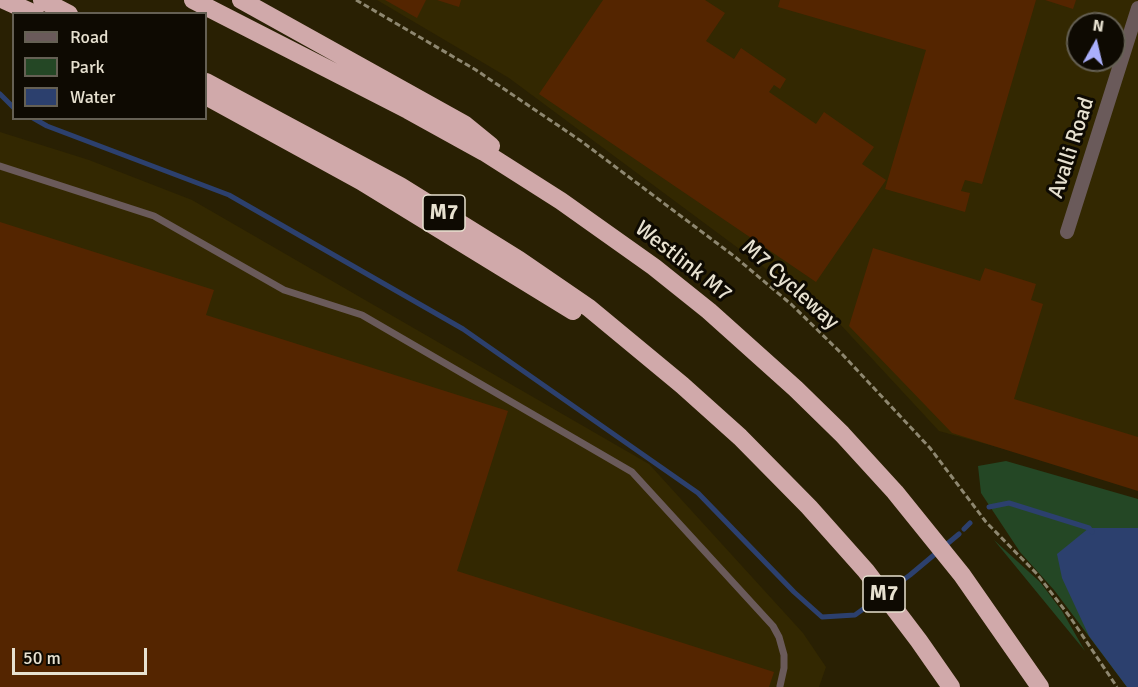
<!DOCTYPE html>
<html>
<head>
<meta charset="utf-8">
<style>
	body { margin:0 }
	#map { position:relative; width:1138px; height:687px; overflow:hidden; background:#292003; font-family:Signika,sans-serif }
	canvas { display:block }
	.legend { position:absolute; left:12px; top:12px; width:195px; height:108px; box-sizing:border-box; background:#0e0a02; border:2px solid #656054; margin:0; padding:8px 10px; list-style:none; font-size:18px; color:#e7e1d0 }
	.legend li { display:flex; align-items:center; gap:12px; height:30px }
	.legend b { width:30px; border:2px solid #656054 }
	.north { position:absolute; left:1066px; top:12px; width:60px; height:60px; box-sizing:border-box; background:#0e0a02; border:2px solid #656054; border-radius:50%; rotate:8deg; font-size:16px; font-weight:700; line-height:24px; text-align:center; color:#e7e1d0 }
	.north::after { content:''; display:block; margin:auto; width:21px; height:27px; background:#aaaffb; clip-path:polygon(50% 0,100% 100%,50% 72%,0 100%) }
	.scale { position:absolute; left:12px; top:648px; width:135px; height:27px; box-sizing:border-box; border:3px solid #e7e1d0; border-top:0; padding-left:8px; font-size:18px; line-height:21px; white-space:nowrap; color:#e7e1d0; -webkit-text-stroke:4px #0e0a02; paint-order:stroke }
</style>
</head>
<body>
<div id="map">
<canvas width="1138" height="687"></canvas>
<ul class="legend">
<li><b style="height:8px;background:#6a5a5a"></b>Road</li>
<li><b style="height:16px;background:#244725"></b>Park</li>
<li><b style="height:16px;background:#2c406e"></b>Water</li>
</ul>
<div class="north">N</div>
<div class="scale">50 m</div>
</div>
<script>
const g = document.querySelector('canvas').getContext('2d');
g.lineJoin = 'round';
function fillPath(path, color) { g.fillStyle = color; g.fill(path, 'evenodd'); }
const shape = rows => new Path2D(rows.map(r => 'M' + r).join(''));
function trace(path, color, width, dash) { g.strokeStyle = color; g.lineWidth = width; g.lineCap = dash ? 'butt' : 'round'; g.setLineDash(dash || []); g.stroke(path); }
function write(font, color, halo, rows, align = 'center') {
  g.font = font + ' Signika,sans-serif'; g.lineWidth = 6; g.setLineDash([]); g.textBaseline = 'middle'; g.strokeStyle = halo; g.fillStyle = color; for (const [text, x, y, turn = 0] of rows) {
    g.save(); g.translate(x, y); g.rotate((+turn || 0) * Math.PI / 180); g.textAlign = isNaN(turn) ? turn : align; if (halo) g.strokeText(text, 0, 0); g.fillText(text, 0, 0); g.restore();
  }
}
fillPath(shape([
	[377,0,1138,0,1138,486,939,431,839,323,509,78],
	[1078,24,1114,24,1114,60,1078,60],
	[0,132,89,160,192,200,649,464,803,633,826,667,819,687,0,687]
]), '#332801');
fillPath(shape([
	[1006,461,1138,499,1138,687,1127,687,1054,590,1020,552,981,493,978,466],
	[994,540,1040,582,1062,611,1085,651]
]), '#244725');
fillPath(shape([
	[1089,528,1138,528,1138,687,1127,687,1089,636,1062,578,1057,554]
]), '#2c406e');
trace(shape([
	[0,94,14,108],
	[33,118,47,126,229,195,463,329,698,493,794,592,822,617,855,615,910,575,959,534],
	[989,507,1009,503,1089,528,1092,532],
	[964,529,970,523]
]), '#2c406e', 5);
fillPath(shape([
	[385,0,426,0,417,18],
	[437,0,461,0,459,7],
	[603,0,705,0,725,13,706,41,734,59,741,48,786,79,780,89,774,85,769,92,816,124,824,112,874,147,862,164,886,180,816,282,539,94],
	[780,0,1036,0,982,184,965,180,961,191,970,193,965,212,885,189,926,50,778,7],
	[1045,0,1076,0,1073,9],
	[0,222,214,290,206,315,508,411,457,571,774,672,769,687,0,687],
	[873,248,980,281,985,268,1036,284,1031,300,1043,304,1014,399,1138,437,1138,491,952,433,849,326]
]), '#542500');
trace(shape([
	[356,0,476,70,581,141,734,256,792,305,842,354,930,448,986,522,1037,574,1070,617,1117,687]
]), '#8e8770', 3, [6, 3]);
trace(shape([
	[0,166,154,216,284,290,362,315,632,472,773,626,779,637,784,655,784,668,780,686]
]), '#6a5a5a', 7);
trace(shape([
	[1067,232,1138,8]
]), '#6a5a5a', 14);
trace(shape([
	[4,0,35,14],
	[42,0,69,14],
	[193,0,408,110,484,152,561,201,654,267,709,311,796,389,842,434,895,492,962,575,1040,687],
	[241,0,464,124,491,146],
	[206,82,400,186,519,260,589,308,682,385,740,437,809,507,866,571,919,641,951,687],
	[206,96,361,181,573,311]
]), '#d0a9aa', 18);
for (const [x, y, w] of [
	[444,213,42],
	[884,594,42]
]) { const box = new Path2D(); box.roundRect(x - w / 2, y - 18, w, 36, 4.5); g.fillStyle = '#0e0a02'; g.fill(box); trace(box, '#e7e1d0', 1.5); }
write('bold 21px', '#e7e1d0', null, [
	["M7",444,213],
	["M7",884,594]
]);
write('22px', '#e7e1d0', '#0e0a02', [
	["Avalli Road",1072,148,-72],
	["Westlink M7",683,262,38],
	["M7 Cycleway",790,285,42]
]);
</script>
</body>
</html>
